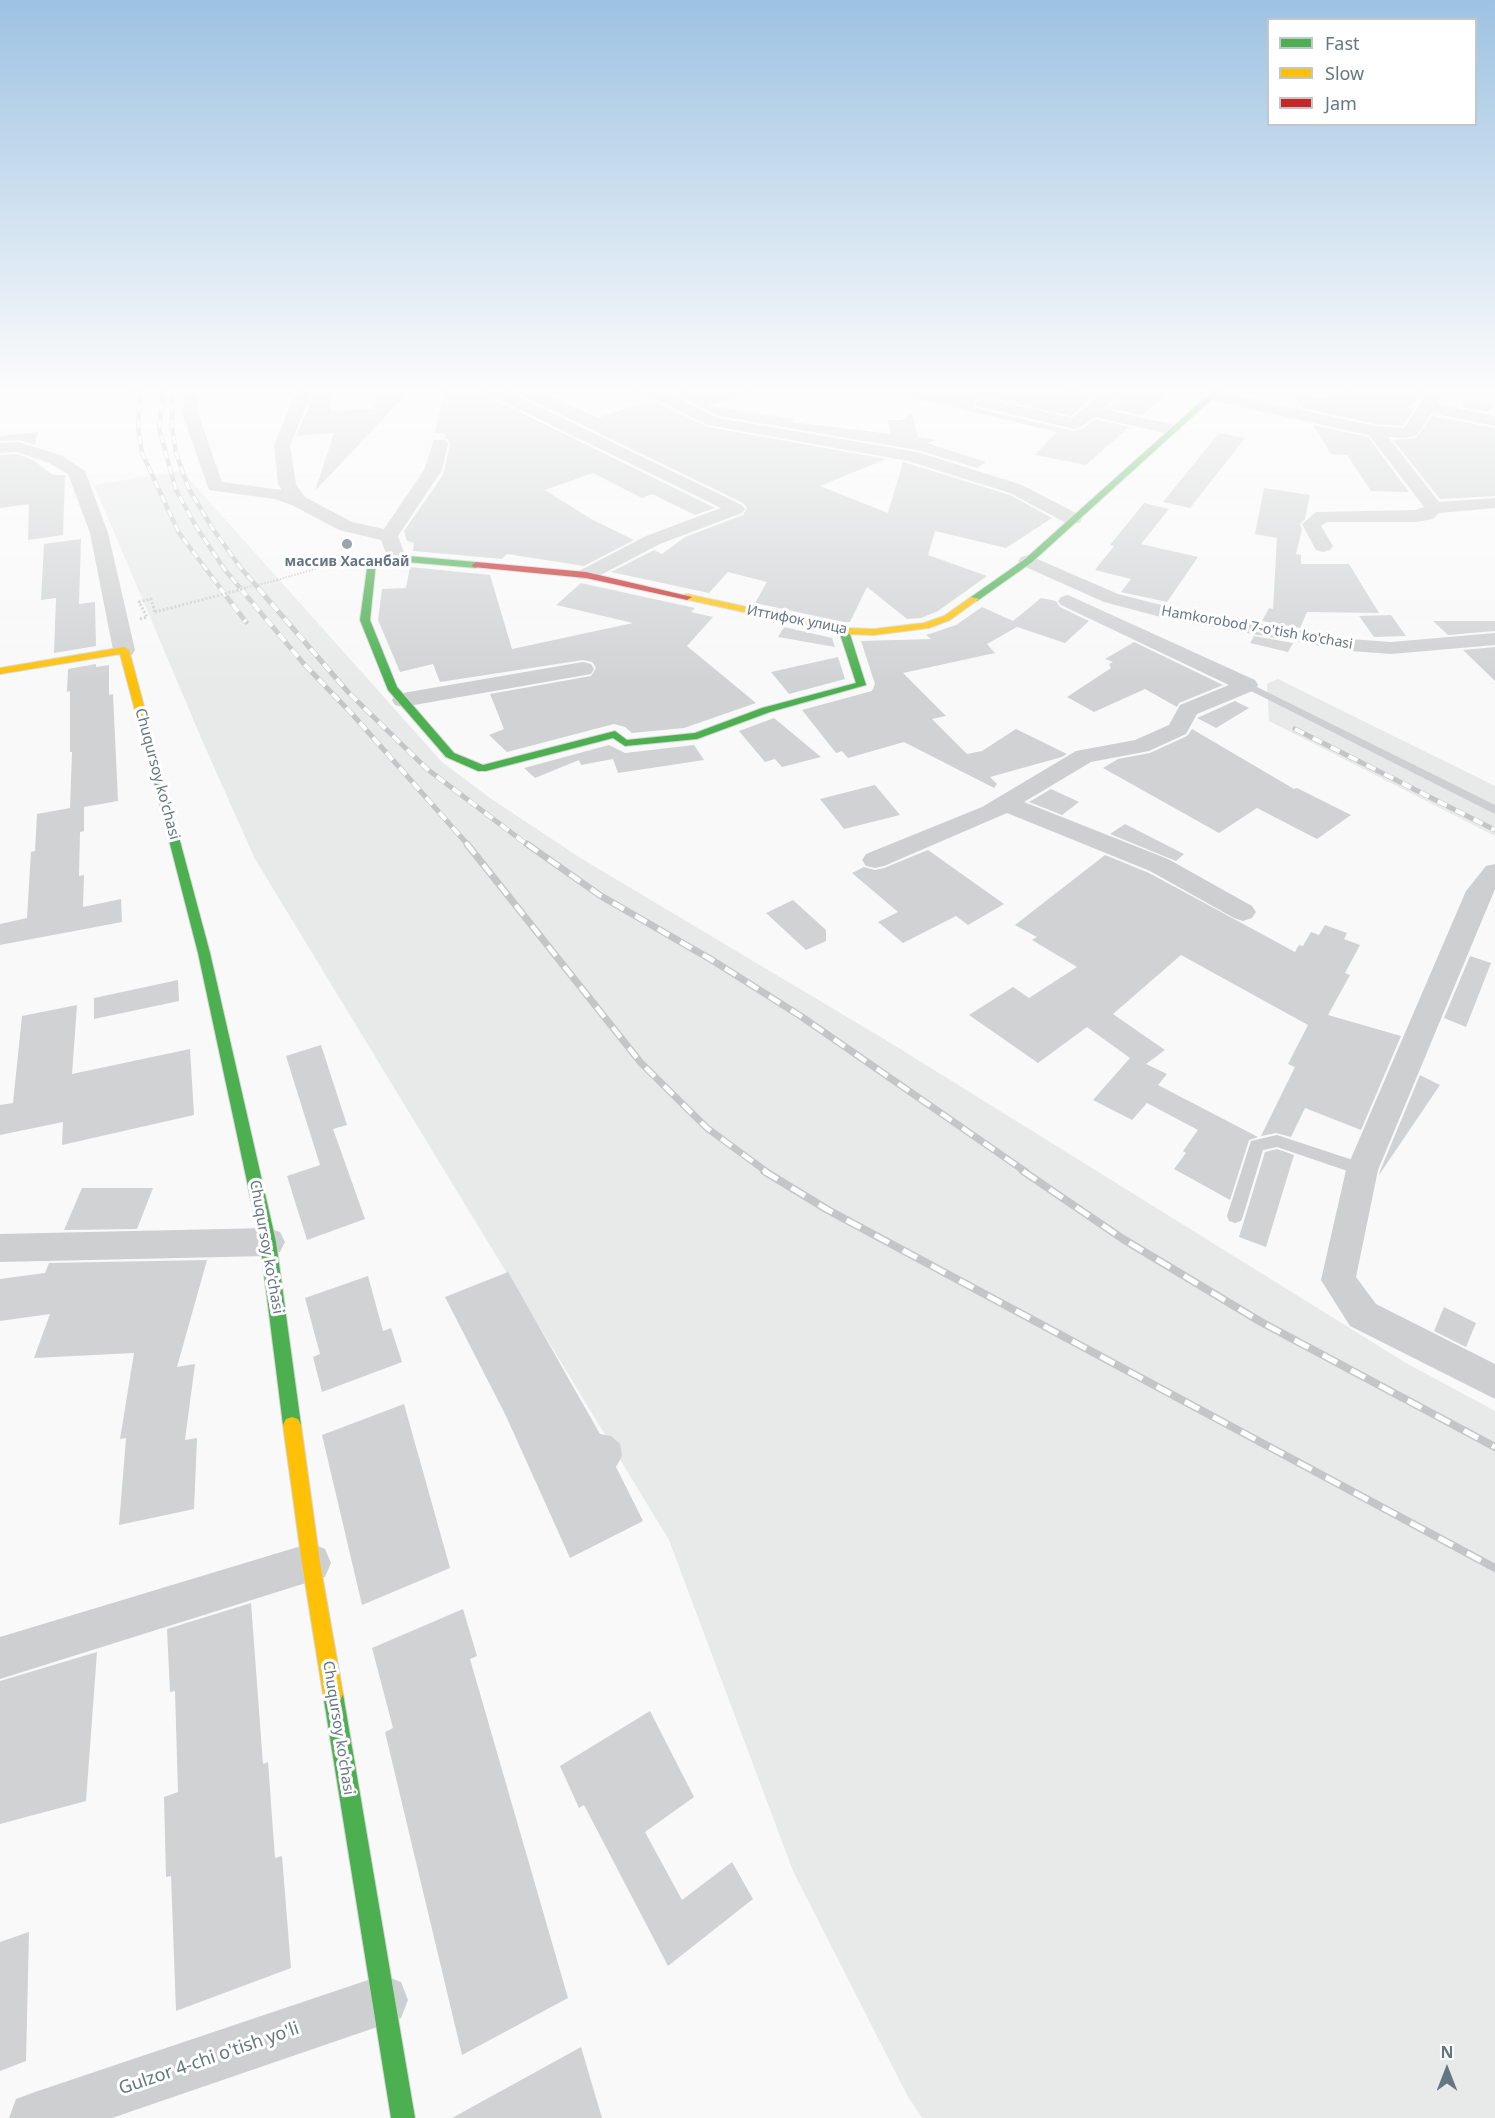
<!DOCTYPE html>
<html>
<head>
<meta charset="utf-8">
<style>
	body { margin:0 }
	#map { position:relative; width:1495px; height:2118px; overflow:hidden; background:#f9f9f9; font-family:"Noto Sans",sans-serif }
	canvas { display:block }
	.legend { position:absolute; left:1267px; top:18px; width:210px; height:108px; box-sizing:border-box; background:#fff; border:2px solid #c1c8cd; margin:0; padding:8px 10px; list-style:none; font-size:18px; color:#657683 }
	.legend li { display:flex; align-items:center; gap:12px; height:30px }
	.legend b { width:30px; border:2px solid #c1c8cd }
	.north { position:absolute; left:1417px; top:2040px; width:60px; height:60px; -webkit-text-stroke:4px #fff; paint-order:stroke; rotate:0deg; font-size:16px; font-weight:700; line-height:24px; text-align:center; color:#657683 }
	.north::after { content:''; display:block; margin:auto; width:21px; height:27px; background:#657683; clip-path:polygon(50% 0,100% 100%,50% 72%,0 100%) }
</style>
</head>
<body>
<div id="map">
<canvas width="1495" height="2118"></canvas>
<ul class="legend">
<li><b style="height:8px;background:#4caf50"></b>Fast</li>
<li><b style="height:8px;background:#ffc107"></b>Slow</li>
<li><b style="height:8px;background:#c62828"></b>Jam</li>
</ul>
<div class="north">N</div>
</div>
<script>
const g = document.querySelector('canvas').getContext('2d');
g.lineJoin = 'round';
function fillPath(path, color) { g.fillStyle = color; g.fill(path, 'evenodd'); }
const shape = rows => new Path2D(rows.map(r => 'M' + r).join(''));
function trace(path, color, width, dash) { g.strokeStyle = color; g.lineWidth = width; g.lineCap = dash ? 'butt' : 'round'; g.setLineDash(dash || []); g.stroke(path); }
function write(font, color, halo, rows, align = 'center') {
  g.font = font + ' "Noto Sans",sans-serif'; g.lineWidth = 6; g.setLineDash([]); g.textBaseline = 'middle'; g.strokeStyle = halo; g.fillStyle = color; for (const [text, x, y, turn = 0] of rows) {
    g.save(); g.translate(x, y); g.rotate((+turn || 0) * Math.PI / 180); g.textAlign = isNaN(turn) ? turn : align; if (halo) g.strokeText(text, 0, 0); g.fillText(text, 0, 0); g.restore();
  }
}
fillPath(shape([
	[182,471,442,762,490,798,582,859,889,1042,1406,1363,1495,1411,1495,2118,922,2118,907,2095,793,1871,669,1540,255,859,205,747,94,485],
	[1278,679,1495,786,1495,836,1269,721,1267,684]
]), '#e8e9e9');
fillPath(shape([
	[379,388,412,388,315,491,334,433,296,436,315,392,333,391,330,411,373,409],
	[445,388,475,388,481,393,715,508,695,515,652,494,642,498,593,473,545,490,591,519,634,540,584,566,507,554,502,559,413,551,414,543,407,541,404,531,443,475,450,445,448,439,445,438,445,433,435,433],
	[506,388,534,388,598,418,651,400,708,427,886,459,820,486,888,513,903,462,1010,495,1052,518,1006,548,935,531,928,555,987,576,938,611,921,618,907,619,867,587,850,622,844,622,755,603,767,582,728,572,709,593,611,572,654,550,662,554,685,537,743,515,747,508,743,503],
	[691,388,750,388,751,392,708,406,794,419,791,422,891,434,888,420,902,420,912,413,918,437,937,440,927,443,986,462,977,468,917,450,719,416,672,393],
	[907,388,1069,388,1073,393,1093,397,1071,416,982,396,972,403,975,408,1074,431,1082,429,1095,419,1129,427,1086,465,1035,455,1057,432,906,396],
	[1111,388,1173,388,1142,415,1108,408,1121,395,1119,390],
	[1332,388,1383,396,1390,388,1424,388,1409,408,1414,409,1403,426,1375,424,1303,408,1294,393,1324,399],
	[1466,399,1493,404,1488,412,1462,407],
	[1432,416,1495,428,1495,496,1440,499,1393,440,1416,438],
	[1313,425,1368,437,1409,492,1371,491,1347,455,1331,454],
	[38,432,35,445,19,440,0,441,0,436],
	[1219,433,1245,438,1190,508,1163,502],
	[17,454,33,460,53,475,65,475,63,535,28,540,29,504,0,508,0,455],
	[1264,488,1310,495,1305,519,1300,524,1302,529,1296,554,1301,555,1301,564,1349,564,1379,613,1307,612,1300,628,1262,621,1269,608,1273,609,1277,538,1255,534],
	[1144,503,1169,509,1141,544,1198,557,1167,602,1121,592,1131,579,1095,570,1114,546,1110,545],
	[81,539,79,604,95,602,96,646,54,653,56,598,41,600,44,544],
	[410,567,490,575,512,649,633,623,556,605,581,583,695,608,691,612,713,617,687,646,756,703,684,728,632,733,625,727,614,724,507,752,489,735,504,729,490,694,591,676,596,668,592,662,583,660,440,682,433,664,400,672,378,620,382,589,406,588],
	[1041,598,1056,601,1060,607,1089,621,1065,643,1017,627,987,644,995,653,903,673,946,716,932,719,967,754,982,751,1016,729,1067,754,1062,757,990,777,997,784,994,788,904,742,848,758,842,751,836,753,802,710,872,691,875,684,861,641,931,639,926,635,956,625,982,607,1013,621],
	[1391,615,1406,636,1374,637,1359,616],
	[1433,621,1495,621,1495,631,1448,635],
	[784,627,832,638,835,647,778,637],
	[1254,636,1293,643,1288,652,1250,643],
	[1134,642,1223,685,1179,703,1177,707,1145,689,1094,712,1067,697,1111,668,1109,664,1113,662,1105,659],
	[1495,647,1495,681,1463,650],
	[838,657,845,679,789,694,771,672],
	[96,664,96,667,109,665,109,695,113,694,118,801,84,807,84,831,80,832,79,876,84,875,83,907,121,899,122,922,0,945,0,924,27,918,31,852,35,851,37,814,70,808,72,752,70,752,70,691,67,692,68,669],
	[1235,701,1249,708,1216,728,1197,718],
	[774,718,821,757,782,767,775,759,765,762,739,731],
	[1192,729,1294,789,1297,788,1351,815,1317,839,1257,808,1219,833,1103,768,1118,759,1150,753,1187,736],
	[609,745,625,753,694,745,704,760,618,773,613,759,581,765,579,760,535,778,524,768],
	[875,785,900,815,844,829,820,799],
	[1051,789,1079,802,1062,815,1029,802],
	[1125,824,1184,854,1176,861,1110,834],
	[928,850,1004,904,968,925,956,916,903,943,878,922,898,912,852,873,864,867,875,870,884,868],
	[1105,855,1149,873,1295,952,1299,945,1303,946,1311,932,1319,935,1325,925,1347,933,1344,939,1360,945,1345,973,1350,975,1328,1015,1401,1036,1361,1130,1305,1108,1291,1137,1276,1133,1261,1136,1295,1067,1288,1064,1308,1025,1181,955,1113,1014,1165,1050,1146,1064,1167,1074,1158,1085,1258,1137,1249,1140,1230,1200,1174,1169,1186,1153,1183,1151,1198,1130,1147,1103,1132,1120,1093,1100,1130,1058,1087,1027,1038,1063,969,1015,1013,987,1029,998,1077,967,1032,940,1037,937,1015,925],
	[793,900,826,930,826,941,806,950,766,913],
	[1470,956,1491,963,1466,1027,1444,1018],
	[178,980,179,1001,94,1019,94,998],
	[77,1005,72,1074,190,1049,194,1115,62,1145,63,1122,0,1135,0,1105,13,1103,22,1016],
	[321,1045,347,1125,333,1129,365,1219,307,1240,287,1176,320,1165,286,1056],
	[1420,1075,1440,1085,1379,1175,1380,1171],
	[1277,1149,1294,1155,1266,1247,1239,1237,1265,1152],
	[82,1188,153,1188,137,1229,64,1230],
	[207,1260,177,1367,195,1364,185,1440,197,1438,194,1509,119,1525,126,1438,120,1439,134,1353,34,1358,50,1314,0,1321,0,1279,45,1273,49,1263],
	[508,1272,600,1434,611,1436,620,1444,622,1456,616,1467,643,1521,570,1558,506,1416,445,1297],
	[368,1276,383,1331,391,1328,402,1362,322,1392,313,1357,320,1354,305,1298],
	[1444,1307,1476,1323,1466,1347,1434,1331],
	[404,1404,450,1568,362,1605,322,1435],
	[251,1603,263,1764,268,1762,275,1858,282,1856,291,1968,176,2011,171,1876,166,1877,164,1797,178,1792,175,1691,170,1692,167,1629],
	[463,1609,477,1656,470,1659,568,1998,462,2055,385,1732,393,1728,372,1648],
	[97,1652,86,1801,0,1824,0,1681],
	[650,1711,694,1797,645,1832,682,1900,732,1862,753,1899,668,1966,584,1805,579,1808,560,1766],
	[29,1932,26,2061,0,2071,0,1942],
	[581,2047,602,2118,452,2118]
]), '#d0d2d3');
const fast = shape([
	[1216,388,1224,388,1031,563,977,601,971,601,971,597,1025,559,1216,388],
	[396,555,476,562,480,565,476,568,396,561,376,563,370,620,397,687,454,753,483,765,615,731,627,740,695,733,762,708,856,683,839,631,844,628,849,631,866,685,770,712,697,739,625,746,613,738,486,771,478,771,446,757,388,690,360,620,368,561,372,558,396,555],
	[157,771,162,774,210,953,276,1242,301,1425,298,1431,292,1433,286,1431,283,1425,260,1242,198,953,152,774,157,771],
	[333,1684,340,1687,343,1694,415,2118,391,2118,323,1694,326,1687,333,1684]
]);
const slow = shape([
	[687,594,844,628,874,629,924,623,944,616,971,597,979,599,950,620,929,628,874,635,844,634,684,599,684,595,687,594],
	[124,647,129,650,162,774,161,776,153,776,152,774,120,654,0,674,0,668,124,647],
	[292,1417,298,1419,301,1425,320,1563,343,1694,340,1701,333,1704,326,1701,323,1694,302,1563,283,1425,286,1419,292,1417]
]);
const jam = shape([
	[476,562,586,572,692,597,687,600,586,578,473,567,472,565,476,562]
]);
trace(fast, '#d5d6d7', 2);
trace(slow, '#d5d6d7', 2);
trace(jam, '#d5d6d7', 2);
trace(shape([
	[277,580,329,565]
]), '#cbcccd', 2, [1.5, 1.5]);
trace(shape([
	[140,619,147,617,139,602,151,599,155,612]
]), '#cbcccd', 3, [2, 2]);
fillPath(shape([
	[1247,682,1495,805,1495,814,1243,687,1241,685,1247,682],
	[1277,1135,1368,1165,1370,1170,1368,1175,1362,1176,1277,1147,1263,1150,1243,1216,1241,1221,1235,1223,1229,1221,1227,1216,1251,1141,1277,1135]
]), '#cecfd0');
fillPath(shape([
	[184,388,200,388,197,410,222,482,282,490,278,484,274,445,298,388,314,388,290,445,296,484,305,497,352,522,384,529,424,470,434,440,446,440,448,444,442,470,398,536,406,558,403,562,389,562,381,540,339,530,292,505,274,499,209,490,181,410,184,388],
	[480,388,500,388,742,505,745,509,742,513,660,544,593,579,579,579,576,575,579,571,646,536,721,508,482,391,480,388],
	[636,388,656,388,718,418,917,452,1022,485,1080,515,1082,519,1080,523,1066,523,1010,493,908,461,708,425,638,391,636,388],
	[1071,388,1102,388,1117,391,1119,394,1117,397,1103,409,1179,426,1181,430,1173,435,1094,417,1081,427,1075,429,976,406,974,403,982,398,1072,418,1098,396,1073,391,1071,388],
	[1431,388,1447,388,1436,404,1495,416,1495,426,1431,413,1416,436,1404,438,1388,437,1439,502,1495,498,1495,508,1439,513,1433,519,1416,522,1327,522,1321,526,1333,546,1330,550,1323,552,1316,550,1302,524,1316,512,1416,510,1424,507,1369,435,1212,401,1204,396,1212,391,1375,426,1404,428,1431,388],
	[18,442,61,455,85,471,108,533,135,650,132,655,124,656,116,655,113,650,90,533,68,474,49,463,17,452,0,453,0,443,18,442],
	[1028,555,1118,594,1173,608,1350,639,1391,642,1495,633,1495,645,1391,654,1350,651,1172,620,1104,602,1021,565,1018,561,1021,557,1028,555],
	[1068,595,1255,680,1258,685,1255,690,1197,714,1186,734,1149,751,1091,762,1024,802,1168,859,1252,906,1256,912,1252,918,1243,921,1234,918,1150,871,1007,813,884,866,875,868,866,866,862,860,866,854,982,807,1076,751,1135,740,1169,725,1180,705,1229,685,1061,605,1058,601,1061,597,1068,595],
	[583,662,591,664,594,669,591,674,403,707,395,705,392,700,395,695,403,693,583,662],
	[1495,864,1495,889,1378,1170,1356,1277,1376,1304,1495,1364,1495,1399,1350,1326,1321,1280,1346,1170,1466,891,1486,866,1495,864],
	[268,1228,280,1232,285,1242,280,1252,268,1256,0,1262,0,1234,268,1228],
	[311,1543,325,1549,331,1563,325,1577,0,1679,0,1637,311,1543],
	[383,1975,401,1982,408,2000,401,2018,383,2025,112,2118,9,2118,16,2099,35,2092,383,1975]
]), '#cecfd0');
fillPath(fast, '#4caf50');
fillPath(slow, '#ffc107');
fillPath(jam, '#c62828');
const railFar3 = shape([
	[140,388,138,426,142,453,179,533,221,589],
	[164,388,159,429,176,490,197,528,225,570,241,589],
	[173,388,172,426,176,453,188,487,211,526,240,567,259,589],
	[129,398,132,388]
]);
const railFar2 = shape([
	[220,588,246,622],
	[240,588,304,664,353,715,469,846],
	[258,588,348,692,427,769,529,846],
	[1295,729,1495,830]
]);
const railFar1 = shape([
	[467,844,641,1063,707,1128,767,1172],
	[527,844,601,896,712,960,802,1017,1026,1172]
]);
const rail = shape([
	[764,1171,828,1210,1495,1568],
	[1023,1171,1123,1239,1261,1322,1495,1447]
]);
trace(railFar3, '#c3c5c6', 4.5);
trace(railFar2, '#c3c5c6', 5);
trace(railFar1, '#c3c5c6', 7);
trace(rail, '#c3c5c6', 8);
trace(railFar3, '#fff', 3, [8]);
trace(railFar2, '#fff', 4, [10]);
trace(railFar1, '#fff', 4.5, [13]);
trace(rail, '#fff', 5, [16]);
trace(shape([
	[241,589,277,580]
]), '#cbcccd', 2, [1.5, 1.5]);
trace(shape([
	[155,612,247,588]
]), '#cbcccd', 3, [2, 2]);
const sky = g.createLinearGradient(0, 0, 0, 684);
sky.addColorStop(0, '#9dc2e2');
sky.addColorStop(0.57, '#fcfcfc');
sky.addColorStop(1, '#fcfcfc00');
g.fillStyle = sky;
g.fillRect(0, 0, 1495, 684);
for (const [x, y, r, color] of [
	[347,544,6,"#99a4ac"]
]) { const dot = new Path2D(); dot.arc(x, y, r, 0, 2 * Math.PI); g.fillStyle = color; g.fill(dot); trace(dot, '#fff', 2); }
write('bold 14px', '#657683', '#fff', [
	["массив Хасанбай",347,562]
]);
write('14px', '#657683', '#fff', [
	["Иттифок улица",797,620,11],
	["Hamkorobod 7-o'tish ko'chasi",1257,628,10]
]);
write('15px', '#657683', '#fff', [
	["Chuqursoy ko'chasi",157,774,75],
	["Chuqursoy ko'chasi",266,1247,80],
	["Chuqursoy ko'chasi",338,1728,81]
]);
write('18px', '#657683', '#fff', [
	["Gulzor 4-chi o'tish yo'li",209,2059,-19]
]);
</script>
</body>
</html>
